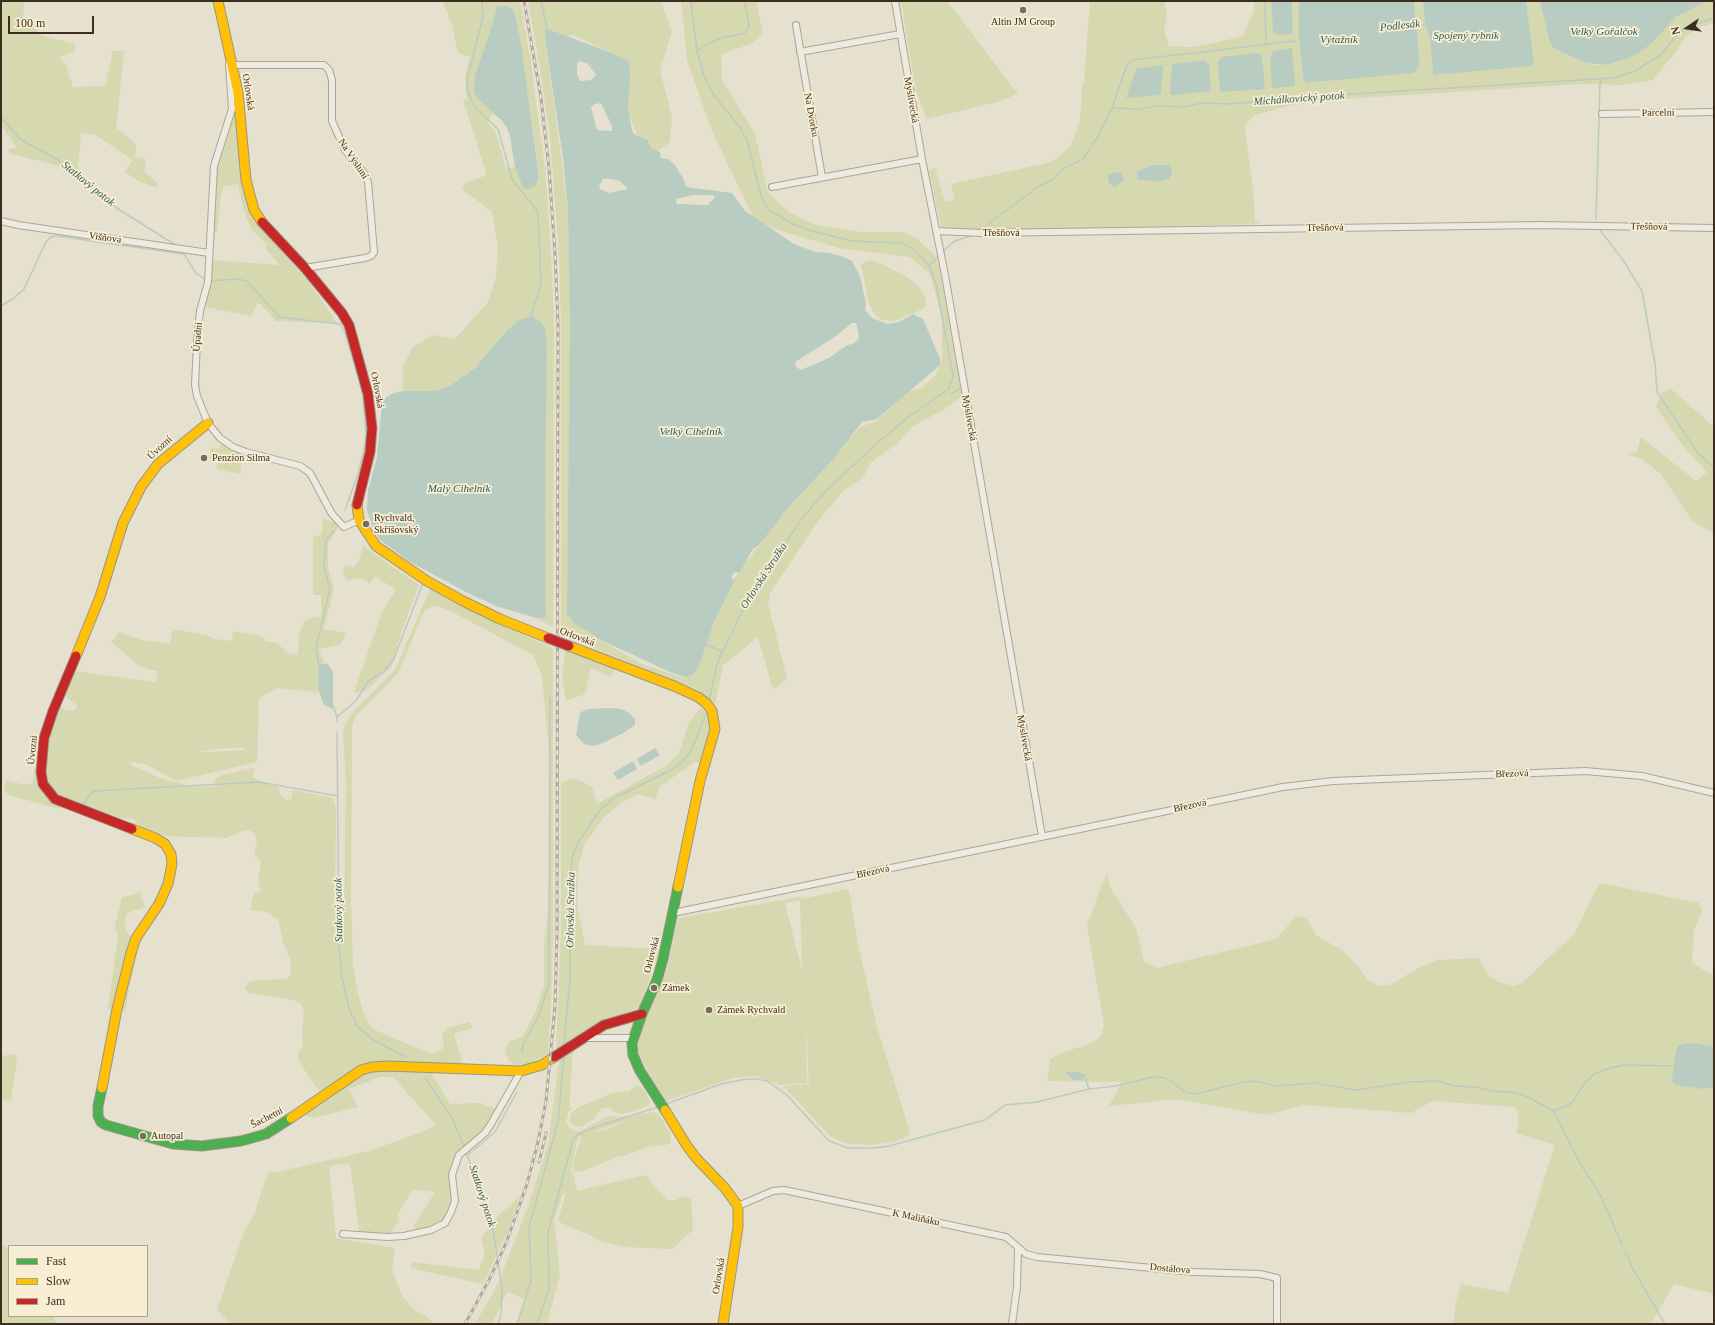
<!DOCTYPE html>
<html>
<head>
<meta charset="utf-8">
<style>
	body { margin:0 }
	#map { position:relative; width:1715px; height:1325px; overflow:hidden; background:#e6e0ce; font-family:Georgia,serif }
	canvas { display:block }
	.frame { position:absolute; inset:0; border:2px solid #3d2d1e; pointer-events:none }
	.legend { position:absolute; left:8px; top:1245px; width:140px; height:72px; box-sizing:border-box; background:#f8eed4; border:1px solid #ada18b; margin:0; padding:5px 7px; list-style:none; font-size:12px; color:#3d2d1e }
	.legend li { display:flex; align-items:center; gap:8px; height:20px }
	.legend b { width:20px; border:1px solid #ada18b }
	.north { position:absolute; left:1667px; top:8px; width:40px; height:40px; -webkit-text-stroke:3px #f8eed4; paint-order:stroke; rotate:257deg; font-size:11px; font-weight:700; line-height:16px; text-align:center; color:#3d2d1e }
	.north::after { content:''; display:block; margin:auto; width:14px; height:18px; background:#3d2d1e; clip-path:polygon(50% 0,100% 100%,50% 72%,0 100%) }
	.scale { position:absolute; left:8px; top:16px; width:86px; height:18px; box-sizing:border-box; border:2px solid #3d2d1e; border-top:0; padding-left:5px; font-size:12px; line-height:14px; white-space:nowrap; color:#3d2d1e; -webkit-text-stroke:3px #f8eed4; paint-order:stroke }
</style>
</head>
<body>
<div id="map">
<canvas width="1715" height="1325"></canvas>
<div class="frame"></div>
<ul class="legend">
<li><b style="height:5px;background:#4caf50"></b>Fast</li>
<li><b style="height:5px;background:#ffc107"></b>Slow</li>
<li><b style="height:5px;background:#c62828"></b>Jam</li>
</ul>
<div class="north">N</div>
<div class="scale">100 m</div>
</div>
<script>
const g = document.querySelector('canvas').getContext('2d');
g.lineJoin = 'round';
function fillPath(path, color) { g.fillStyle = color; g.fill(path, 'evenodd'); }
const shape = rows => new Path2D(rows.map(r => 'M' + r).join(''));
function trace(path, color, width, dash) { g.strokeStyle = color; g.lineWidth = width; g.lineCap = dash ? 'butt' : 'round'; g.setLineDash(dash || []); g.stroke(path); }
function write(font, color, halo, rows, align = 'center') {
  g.font = font + ' Georgia,serif'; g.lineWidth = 3.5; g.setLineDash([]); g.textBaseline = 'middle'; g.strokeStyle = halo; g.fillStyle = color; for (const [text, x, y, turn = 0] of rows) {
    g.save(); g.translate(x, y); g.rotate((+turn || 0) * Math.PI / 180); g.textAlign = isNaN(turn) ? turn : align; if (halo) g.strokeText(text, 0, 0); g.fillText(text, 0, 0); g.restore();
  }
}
fillPath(shape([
	[1,1,28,1,24,2,23,22,37,30,36,34,75,44,75,51,59,57,66,65,73,87,105,86,113,51,124,51,116,128,136,144,135,157,146,159,144,172,158,183,156,187,140,182,125,172,133,160,94,134,81,133,78,170,113,203,115,207,69,169,9,153,8,149,17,148,1,125],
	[443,1,520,1,531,63,545,169,551,254,554,323,553,627,536,618,542,618,546,615,545,511,547,353,527,317,508,329,475,368,448,387,435,391,403,391,403,366,413,347,433,335,455,339,488,302,496,277,498,248,492,212,462,189,466,183,487,175,463,100,467,99,465,77,470,57,458,53,452,25],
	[497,6,514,10,516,18,536,150,539,178,538,183,521,183,515,167,506,168,496,133,488,123,493,112,474,91,475,75,491,28],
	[528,1,661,1,672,32,660,70,672,117,670,142,657,151,651,148,647,139,637,135,630,117,612,53,573,35,566,36,561,34,545,38,568,210,570,329,569,618,595,637,644,665,684,678,696,672,714,622,735,581,734,580,738,573,741,573,745,564,777,523,783,513,830,464,860,427,877,421,909,391,921,388,936,375,942,359,942,318,930,274,910,257,839,248,781,231,760,223,753,217,712,131,687,60,681,1,756,1,763,33,751,44,721,54,722,80,755,134,768,193,789,212,813,224,860,232,903,232,916,238,934,255,939,265,962,397,939,412,913,426,898,443,870,463,865,474,860,480,844,490,818,521,770,593,768,603,787,679,773,690,758,637,723,665,715,705,699,690,561,635,561,323,559,253,550,136,539,62],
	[901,1,947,1,1018,94,997,102,927,119,916,91],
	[1090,1,1164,1,1167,15,1164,30,1169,46,1190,47,1210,44,1243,36,1254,11,1254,1,1271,1,1273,31,1276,35,1293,30,1292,1,1299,1,1299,40,1303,78,1307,83,1367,77,1420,65,1414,1,1423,1,1425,25,1430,37,1433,75,1534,62,1526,1,1540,1,1549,39,1555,49,1587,63,1596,65,1606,65,1617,62,1653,42,1676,17,1708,1,1714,1,1714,23,1697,28,1685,37,1678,49,1653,80,1621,85,1581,84,1312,101,1315,102,1288,106,1255,115,1246,124,1245,131,1253,187,1255,221,1259,224,1067,229,969,229,941,227,929,170,935,168,945,202,955,200,951,184,1047,163,1057,158,1070,147,1080,121,1082,88,1084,82],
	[1171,165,1172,173,1137,173,1144,167],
	[236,101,239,135,240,165,244,192,255,219,282,252,309,282,337,323,276,321,258,302,251,316,205,307,209,287,211,260,279,265,265,247,267,245,251,229,244,211,238,184,224,186,221,194,217,232,213,232,217,168],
	[869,260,882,264,907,277,919,287,926,299,925,306,923,309,894,321,882,320,874,313,869,304,861,264],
	[1671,389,1714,427,1714,533,1693,522,1661,474,1642,459,1626,454,1637,452,1641,437,1696,481,1707,472,1680,442,1656,407,1662,392],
	[222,442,243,454,240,474,216,469,218,462,209,459,211,447,219,449],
	[323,519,338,523,339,526,328,543,328,568,334,588,324,629,346,633,341,644,319,649,324,663,319,665,318,689,316,692,277,688,259,698,257,762,176,781,145,764,130,762,131,765,160,778,190,786,213,787,216,778,222,775,254,768,253,778,279,787,279,793,286,800,291,799,293,790,333,798,336,808,335,892,334,901,332,903,344,903,346,783,343,731,350,715,395,670,431,587,498,623,553,648,553,934,551,1006,548,1054,529,1064,514,1065,509,1061,505,1050,509,1042,523,1036,535,1013,544,985,544,947,548,911,550,818,550,763,542,676,533,655,462,617,439,606,431,607,426,610,423,614,398,673,355,717,352,727,351,902,353,965,358,994,365,1017,373,1029,431,1054,444,1048,442,1034,447,1028,470,1022,472,1028,454,1034,463,1065,386,1063,321,1093,301,1065,298,1056,298,1052,303,1046,302,1032,304,1012,301,1004,294,1000,249,993,245,988,247,983,252,981,283,979,290,977,291,974,290,958,283,942,278,918,272,917,271,914,266,912,250,910,254,892,261,893,258,880,261,862,254,854,257,842,255,833,248,830,239,832,227,838,161,836,67,806,59,808,48,806,9,795,4,791,6,782,8,781,22,784,31,784,33,780,40,736,59,706,66,710,74,711,78,706,63,695,74,671,156,682,158,671,141,667,110,641,116,638,118,632,145,641,170,643,173,629,207,635,215,639,232,641,233,631,262,636,265,641,277,643,288,653,298,655,299,634,305,621,310,618,321,616,321,595,313,595,313,537,322,534],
	[221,748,245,748,244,750,192,753],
	[117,818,134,819,139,823,130,823],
	[363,546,419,585,401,633,391,667,364,692,354,692,376,629,383,610,396,590,375,576,370,584,361,578,347,580,343,574,345,565,353,568,360,559],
	[565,649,616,668,610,676,591,668,585,694,566,701,562,678],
	[701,707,710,720,711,731,700,763,695,762,659,787,656,799,637,794,623,802,605,816,584,845,578,868,577,905,585,945,660,949,640,1007,604,1023,556,1050,561,934,561,782,574,778,592,787,597,804,667,765,679,754,689,722],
	[1107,874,1111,889,1136,928,1144,961,1157,968,1276,939,1296,916,1306,918,1317,936,1342,950,1359,967,1367,979,1378,986,1390,985,1420,967,1437,960,1478,958,1489,976,1498,982,1514,986,1522,983,1575,933,1593,895,1600,883,1699,903,1702,910,1694,930,1692,962,1703,970,1714,974,1714,1294,1674,1284,1651,1324,1453,1324,1456,1303,1461,1284,1508,1293,1555,1145,1516,1133,1519,1120,1516,1107,1433,1101,1411,1113,1304,1105,1266,1115,1177,1099,1109,1106,1122,1082,1047,1081,1050,1059,1061,1053,1092,1043,1101,1036,1104,1025,1087,926,1102,884],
	[848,889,851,899,857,940,877,1027,910,1132,908,1136,896,1141,871,1145,844,1143,830,1136,783,1086,809,1084,806,1019,807,1083,779,1085,756,1076,733,1078,666,1101,649,1074,638,1051,639,1035,667,970,678,918,801,897,801,899],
	[800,900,802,971,785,903],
	[140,892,145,907,127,913,124,925,138,953,131,980,125,1012,108,1008,118,937,115,926,122,898],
	[573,1049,569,1108,573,1107,568,1113,566,1123,569,1127,575,1131,580,1131,608,1116,619,1117,655,1112,660,1116,670,1133,671,1140,670,1143,666,1145,651,1146,624,1156,620,1156,583,1171,573,1172,573,1164,582,1135,577,1140,571,1171,574,1176,577,1191,644,1175,650,1179,652,1184,668,1200,674,1201,684,1196,691,1198,693,1225,692,1231,680,1241,674,1248,671,1249,625,1247,599,1241,592,1236,559,1222,559,1217,566,1193,563,1194,554,1219,560,1275,547,1324,516,1324,525,1299,507,1292,492,1324,475,1324,498,1284,527,1209,548,1145,559,1060],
	[624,1121,607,1130,591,1132,592,1132],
	[14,1054,17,1060,11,1100,1,1099,1,1056],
	[375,1070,415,1072,430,1071,450,1104,479,1103,497,1109,483,1132,459,1154,448,1174,451,1196,449,1211,443,1220,417,1231,414,1226,435,1192,413,1189,397,1216,400,1218,395,1228,389,1234,374,1234,359,1231,350,1163,329,1166,336,1238,395,1248,392,1270,402,1296,415,1311,424,1315,435,1324,231,1324,217,1310,244,1232,254,1215,268,1172,277,1172,369,1151,422,1132,436,1125,393,1077,380,1077,349,1089,358,1107,313,1118,303,1115,361,1075],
	[636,1086,640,1086,646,1092,650,1102,648,1106,623,1114,614,1112,610,1108,603,1108,599,1111,594,1119,583,1126,575,1126,569,1121,571,1113,579,1107,612,1093,625,1091,628,1092],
	[520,1196,507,1233,483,1284,411,1268,411,1262,479,1270,485,1253,481,1239,494,1220],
	[1,1243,9,1249,9,1316,55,1316,54,1321,64,1324,1,1324]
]), '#d6d8b0');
fillPath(shape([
	[1271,1,1292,1,1293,30,1291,34,1276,35,1273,31],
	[1299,1,1414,1,1420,66,1413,73,1306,83,1303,78,1299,40],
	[1423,1,1526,1,1534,62,1531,66,1433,75,1430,37,1425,25],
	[1540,1,1708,1,1676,17,1653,42,1640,52,1629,58,1606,65,1587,63,1555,49,1552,46,1549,39],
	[497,6,506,6,514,10,521,44,539,178,536,185,529,189,524,188,521,183,515,167,510,136,507,128,502,121,477,98,474,91,475,75,491,28],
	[545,28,612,53,629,62,630,75,628,108,632,131,635,135,647,139,651,148,660,152,661,158,668,159,675,165,684,180,686,187,732,193,745,211,794,244,815,252,829,253,844,257,852,261,860,276,866,304,865,310,872,318,887,324,899,322,913,314,923,319,940,359,940,365,877,419,862,422,834,459,783,513,777,523,759,545,752,550,740,573,734,572,731,578,735,580,714,622,698,669,692,675,685,677,670,672,603,641,575,624,567,614,570,329,568,210,563,158,545,38],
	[579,61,591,64,596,75,591,80,580,81,577,74,577,64],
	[601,103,612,126,612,131,597,130,591,107,595,104],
	[603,179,611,179,620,181,627,188,627,189,608,193,600,189,599,186],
	[693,195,712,195,715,197,708,205,677,204,676,199],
	[852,323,856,323,858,330,859,339,854,343,846,346,829,358,801,370,796,367,795,362,833,338],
	[1292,48,1295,86,1272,88,1270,57,1273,51],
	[1259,53,1262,58,1265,89,1220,92,1218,62,1222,57],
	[1204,60,1209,65,1211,91,1171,95,1170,91,1172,64],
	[1163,65,1161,94,1159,95,1126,98,1136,69],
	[1154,165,1171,165,1172,173,1169,179,1157,182,1137,179,1137,173,1141,169],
	[1118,172,1122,173,1124,180,1115,187,1112,186,1108,181,1108,174],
	[532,316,542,323,546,331,547,353,545,511,546,616,542,618,536,618,496,606,468,593,410,562,379,539,372,526,367,510,368,491,377,457,382,403,385,398,394,393,403,391,435,391,448,387,475,368,508,329,520,320],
	[327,663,333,672,333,709,324,705,318,689,319,665],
	[609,708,621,709,629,713,635,719,635,725,623,733,603,743,593,746,584,744,576,735,580,713,585,710,591,709],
	[655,748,660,755,641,766,637,759],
	[633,761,637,769,618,780,613,773],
	[1693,1043,1714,1047,1714,1087,1704,1089,1681,1086,1674,1084,1672,1080,1676,1051,1678,1046,1683,1044],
	[1066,1072,1077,1072,1087,1075,1081,1080,1073,1080]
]), '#b9ccc1');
trace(shape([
	[482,1,483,17,468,75,467,90,475,108,498,129,512,179,538,212,541,283,531,317],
	[541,1,547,28],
	[691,1,697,51],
	[1265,1,1266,44],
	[1416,26,1426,25],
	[588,63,595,72],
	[1112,108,1127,65,1133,60,1296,41],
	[1,117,20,139,58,160,115,207,177,246],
	[1596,219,1600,83,1601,80],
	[980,230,1039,186,1052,180,1063,169,1083,159,1098,136,1112,108,1138,109,1158,106,1184,107,1202,103,1229,104,1336,95,1613,78,1633,72,1661,55,1675,37,1684,28,1714,18],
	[1600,230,1623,260,1642,291,1655,364,1657,392,1697,452,1714,468],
	[182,251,196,273,206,280],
	[943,252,953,242,972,235],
	[929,266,939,256],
	[210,281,237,279,247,281,279,317,340,324,345,333,358,376,363,396,366,434,365,445,358,474,345,510],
	[1,306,14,298,24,289,46,242,51,237,57,236,183,254],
	[951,394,962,388],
	[705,644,723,652],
	[319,665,316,648,330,589,324,566,326,540,334,531],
	[709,701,717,664,744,607,800,521,824,493,877,443,911,415,949,389,953,376,936,284,929,266,922,257,911,248,901,243,852,241,812,231,793,224,769,210,761,196,747,140,739,126,714,95,704,76,697,51,704,46,721,38,745,33,749,25,744,1],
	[333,705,337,717,337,722],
	[337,717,356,701,368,681,382,673,393,661,423,583],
	[337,732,339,948,342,978,349,1008,357,1026,372,1039,406,1057],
	[84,804,93,791,259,782,338,796],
	[564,1045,570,978,571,869,573,854,579,841,600,810,614,798,671,770,683,761,692,749,707,711],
	[522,1052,523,1044,538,1018,549,984,550,698],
	[1085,1078,1089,1089],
	[426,1079,452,1118,465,1148],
	[666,1104,721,1084,747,1079,758,1079,767,1081,787,1095,829,1141,848,1148,874,1148,889,1146,985,1120,1005,1105,1037,1102,1089,1089,1116,1086,1149,1078,1160,1077,1168,1079,1185,1092,1195,1094,1239,1083,1255,1081,1275,1086,1314,1083,1357,1090,1408,1082,1438,1081,1454,1086,1475,1087,1493,1091,1516,1093,1528,1097,1554,1111,1572,1103,1584,1084,1594,1074,1610,1068,1623,1065,1675,1066],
	[1554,1111,1580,1163,1602,1198,1622,1245],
	[466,1151,493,1229,502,1288,501,1315,498,1324],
	[469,1154,495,1132,517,1092],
	[1625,1251,1632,1267,1665,1324],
	[517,1324,531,1281,529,1227,558,1122,564,1055],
	[537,1324,549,1288,548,1232,573,1140,577,1135,595,1127,658,1107]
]), '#b9ccc1', 1.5);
const street = shape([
	[895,1,922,159,945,275,1042,836],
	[796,25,822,177],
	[800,52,900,34],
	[229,64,232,109,214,166,208,282,200,311,197,342,195,385,197,396,208,423,220,438,233,447,246,452,300,466,310,473,332,514,344,527,359,520],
	[233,65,324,65,329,70,332,80,332,121,345,150,364,173,368,182,374,252,371,256,365,258,305,268],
	[1602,114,1714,112],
	[772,187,922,159],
	[1,221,18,225,209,253],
	[936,231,982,233,1541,225,1714,228],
	[673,913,1283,787,1333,781,1585,771,1642,776,1714,793],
	[585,1038,633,1038],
	[738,1206,773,1191,784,1190,1006,1237,1026,1254,1037,1257,1194,1272,1260,1274,1277,1278,1277,1324],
	[343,1234,388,1237,404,1236,431,1230,445,1223,451,1212,455,1201,452,1175,459,1155,485,1133,491,1124,521,1071],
	[1012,1324,1017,1287,1018,1249]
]);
const fast = shape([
	[102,1088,98,1106,98,1116,101,1122,106,1125,173,1144,202,1146,241,1141,266,1134,291,1118],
	[665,1110,640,1071,633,1055,632,1043,642,1014,657,980,663,959,678,887]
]);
const slow = shape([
	[218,1,238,92,246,180,254,210,262,222],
	[357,505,359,520,376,546,427,581,463,601,500,619,548,638],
	[569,646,674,686,698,697,706,703,712,711,715,729,700,781,678,887],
	[76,656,100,597,123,523,141,487,158,464,208,423],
	[102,1088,117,1009,131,953,136,938,159,904,168,884,172,864,171,854,165,844,155,838,132,829],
	[665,1110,687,1146,697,1159,724,1187,738,1206,738,1227,723,1324],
	[291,1118,361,1070,372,1067,387,1066,521,1071,542,1065,554,1057]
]);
const jam = shape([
	[262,222,305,268,342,313,349,325,368,394,372,428,370,452,357,505],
	[76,656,53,711,44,738,41,772,43,784,55,799,132,829],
	[554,1057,604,1025,642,1014]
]);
trace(street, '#aca597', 8);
trace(fast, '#9b9487', 11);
trace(slow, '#9b9487', 11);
trace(jam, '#9b9487', 11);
trace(street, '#eeeae0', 6);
trace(fast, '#4caf50', 9);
trace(slow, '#ffc107', 9);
trace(jam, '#c62828', 9);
const rail = shape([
	[539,1162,546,1133],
	[465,1324,489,1280,506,1243,527,1184,538,1142,546,1101,555,1006,557,934,558,323,555,254,549,168,541,98,524,1]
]);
trace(rail, '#aeaaa1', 3);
trace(rail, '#f8eed4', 1.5, [4.5]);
const jamBridge = shape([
	[548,638,569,646]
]);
trace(jamBridge, '#9b9487', 11, []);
trace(jamBridge, '#c62828', 9);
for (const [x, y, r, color] of [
	[1023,10,4,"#786c5c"],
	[204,458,4,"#786c5c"],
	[366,524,4,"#786c5c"],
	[654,988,4,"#786c5c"],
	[709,1010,4,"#786c5c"],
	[143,1136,4,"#786c5c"]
]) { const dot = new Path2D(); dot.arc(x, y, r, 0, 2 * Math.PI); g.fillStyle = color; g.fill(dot); trace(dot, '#f8eed4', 1.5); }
write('10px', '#3d2d1e', '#f8eed4', [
	["Altin JM Group",1023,22,"center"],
	["Penzion Silma",212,458],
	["Rychvald,",374,518],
	["Skříšovský",374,530],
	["Zámek",662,988],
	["Zámek Rychvald",717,1010],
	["Autopal",151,1136]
], 'left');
write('10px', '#3d2d1e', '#f8eed4', [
	["Orlovská",248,92,81],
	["Myslivecká",911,100,80],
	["Parcelní",1658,113,-1],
	["Na Dvorku",811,115,80],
	["Na Výsluní",353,159,56],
	["Třešňová",1649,227,1],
	["Třešňová",1325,228,-1],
	["Třešňová",1001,233],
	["Višňová",105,238,8],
	["Úpadní",198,337,-85],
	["Orlovská",377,390,79],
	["Myslivecká",969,418,80],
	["Úvozní",160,448,-43],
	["Orlovská",577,637,21],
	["Myslivecká",1024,738,80],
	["Úvozní",33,750,-84],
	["Březová",1512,774,-2],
	["Březová",1190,806,-12],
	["Březová",873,872,-12],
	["Orlovská",652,955,-76],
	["Šachetní",267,1118,-27],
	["K Maliňáku",916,1218,12],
	["Dostálova",1170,1269,5],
	["Orlovská",719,1276,-81]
]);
write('italic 11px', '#2c5d5a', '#f8eed4', [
	["Podlesák",1400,26,-6],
	["Velký Gořalčok",1604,32],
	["Spojený rybník",1466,36],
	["Výtažník",1339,40],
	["Michálkovický potok",1299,99,-4],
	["Statkový potok",88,184,39],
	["Velký Cihelník",691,432],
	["Malý Cihelník",459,489],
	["Orlovská Stružka",764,576,-57],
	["Statkový potok",339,910,-91],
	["Orlovská Stružka",571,910,-89],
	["Statkový potok",482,1196,72]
]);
</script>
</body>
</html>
